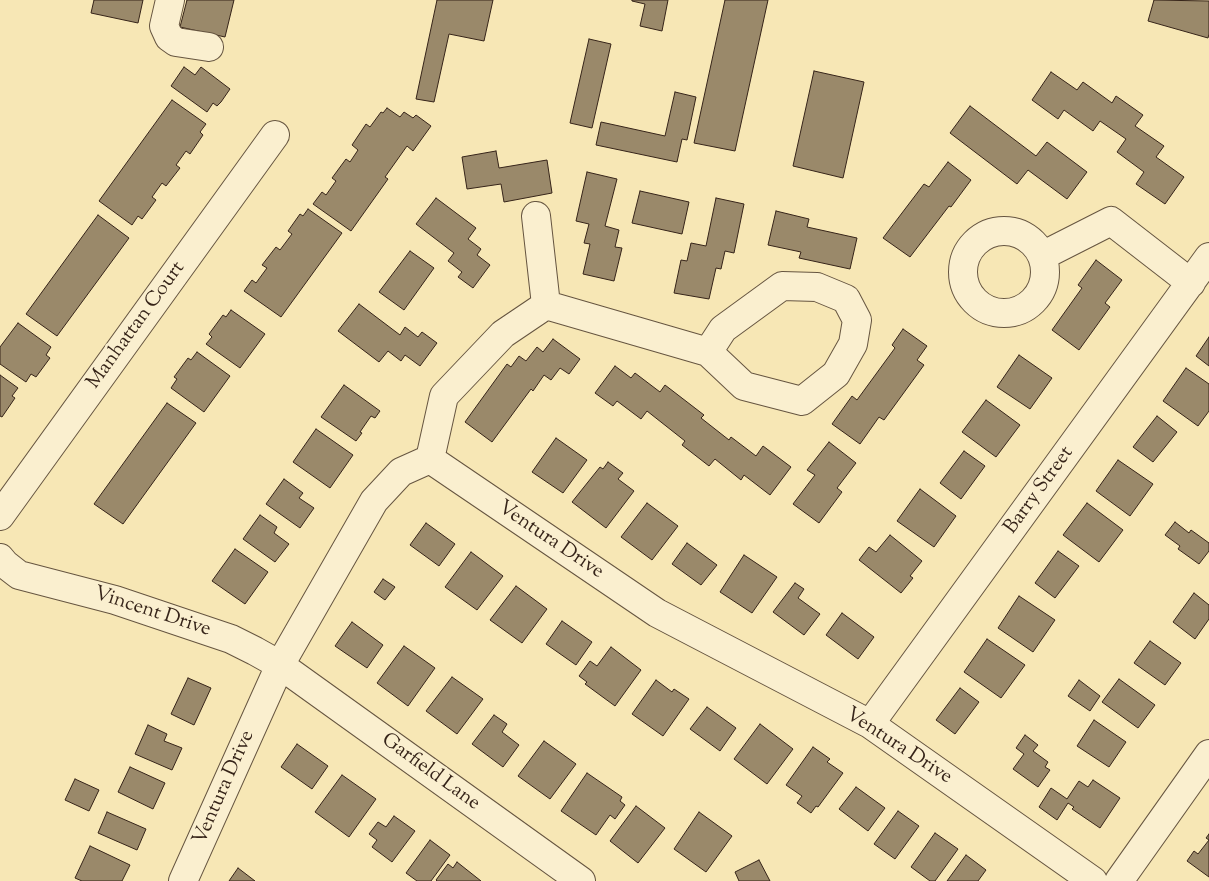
<!DOCTYPE html>
<html>
<head>
<meta charset="utf-8">
<style>
	body { margin:0 }
	canvas { display:block; background:#f7e7b5 }
</style>
</head>
<body>
<canvas width="1209" height="881"></canvas>
<script>
const g = document.querySelector('canvas').getContext('2d');
g.lineJoin = 'round';
function fillPath(path, color) { g.fillStyle = color; g.fill(path, 'evenodd'); }
const shape = rows => new Path2D(rows.map(r => 'M' + r).join(''));
function trace(path, color, width, dash) { g.strokeStyle = color; g.lineWidth = width; g.lineCap = dash ? 'butt' : 'round'; g.setLineDash(dash || []); g.stroke(path); }
function write(font, color, halo, rows, align = 'center') {
  g.font = font + ' "Sorts Mill Goudy",serif'; g.lineWidth = 5; g.setLineDash([]); g.textBaseline = 'middle'; g.strokeStyle = halo; g.fillStyle = color; for (const [text, x, y, turn = 0] of rows) {
    g.save(); g.translate(x, y); g.rotate((+turn || 0) * Math.PI / 180); g.textAlign = isNaN(turn) ? turn : align; if (halo) g.strokeText(text, 0, 0); g.fillText(text, 0, 0); g.restore();
  }
}
const building = shape([
	[94,0,143,0,138,23,91,13,94,0],
	[187,0,234,0,225,37,180,27,187,0],
	[437,0,493,0,484,41,449,34,434,102,416,99,437,0],
	[632,0,668,0,662,31,640,26,645,4,632,1,632,0],
	[725,0,768,0,735,151,694,143,725,0],
	[1154,0,1209,1,1209,34,1208,38,1148,21,1154,0],
	[589,39,611,44,592,128,570,123,589,39],
	[184,67,195,75,201,67,230,89,221,102,217,106,213,103,207,112,171,86,184,67],
	[814,71,864,82,843,178,793,166,814,71],
	[1051,72,1077,90,1083,82,1112,103,1116,96,1143,115,1135,126,1164,146,1156,157,1184,177,1165,204,1136,184,1144,172,1117,152,1126,139,1100,121,1093,131,1064,110,1058,119,1032,100,1051,72],
	[675,92,696,97,687,140,682,139,677,162,596,145,601,122,665,136,675,92],
	[172,100,206,124,200,132,203,135,190,154,186,151,176,165,180,168,166,186,162,183,152,197,156,200,142,219,138,216,132,225,99,201,172,100],
	[970,106,1036,156,1047,142,1087,172,1067,199,1028,170,1017,184,950,133,970,106],
	[387,108,400,117,404,112,413,118,416,115,431,126,413,151,407,146,385,177,388,179,351,231,313,204,322,192,326,195,336,181,332,178,346,159,350,162,358,150,352,145,366,124,370,127,381,112,383,113,387,108],
	[496,151,499,168,547,160,552,193,504,202,501,184,467,189,462,157,496,151],
	[948,162,971,180,951,207,949,206,910,257,883,238,924,184,929,187,948,162],
	[587,172,617,179,605,226,619,230,615,247,622,248,614,281,583,274,590,244,584,243,589,224,576,221,587,172],
	[640,191,689,202,682,234,632,223,640,191],
	[436,198,476,228,468,239,481,249,477,255,490,265,473,288,458,277,462,272,448,261,454,253,416,224,436,198],
	[716,198,744,204,734,253,725,251,721,269,716,268,709,299,674,293,681,260,687,261,691,243,706,246,716,198],
	[308,209,342,233,281,317,244,291,252,280,256,283,267,268,262,265,276,247,280,250,292,234,288,231,300,214,303,216,308,209],
	[776,211,809,219,807,227,857,238,850,269,799,258,801,252,768,245,776,211],
	[98,215,129,238,57,336,26,314,98,215],
	[410,251,434,268,404,310,379,292,410,251],
	[1096,260,1122,280,1105,303,1110,307,1079,350,1052,330,1082,288,1078,285,1096,260],
	[359,304,400,335,405,327,418,337,422,332,437,343,420,366,405,355,401,361,388,351,379,362,338,331,359,304],
	[231,310,265,334,240,368,206,344,212,337,209,334,223,315,226,317,231,310],
	[18,323,51,347,46,355,50,358,36,377,31,374,26,382,0,364,0,347,18,323],
	[903,329,927,346,917,360,924,365,884,420,879,417,860,444,832,424,852,396,857,400,895,348,892,345,903,329],
	[1209,337,1209,366,1196,356,1209,337],
	[553,339,580,359,569,374,560,368,551,380,544,375,533,391,531,389,492,442,465,422,507,364,511,367,519,356,526,361,537,347,543,352,553,339],
	[197,352,230,376,204,412,171,388,177,379,174,377,188,358,191,360,197,352],
	[1019,355,1052,378,1030,409,997,387,1019,355],
	[615,366,631,378,635,373,660,392,665,385,704,415,701,418,729,440,731,437,756,456,763,446,791,467,770,495,744,475,741,480,715,459,709,466,682,445,685,441,647,411,641,419,617,401,613,406,595,393,615,366],
	[1186,368,1209,384,1209,411,1198,426,1163,401,1186,368],
	[0,375,18,388,12,396,15,398,2,417,0,416,0,375],
	[344,385,380,411,375,418,371,416,360,432,362,433,356,441,321,417,344,385],
	[986,400,1020,425,996,457,962,432,986,400],
	[167,403,196,423,123,524,94,504,167,403],
	[1157,416,1177,432,1153,462,1133,447,1157,416],
	[316,429,353,455,330,488,293,462,316,429],
	[556,438,587,460,563,493,532,472,556,438],
	[829,442,856,463,837,488,842,492,819,523,793,504,815,475,807,470,829,442],
	[964,451,985,466,961,499,940,483,964,451],
	[1118,460,1153,484,1130,516,1096,491,1118,460],
	[608,462,623,473,618,479,634,491,606,528,572,502,600,467,603,469,608,462],
	[284,479,303,493,299,498,314,508,300,528,266,504,284,479],
	[920,489,956,516,934,547,897,521,920,489],
	[647,503,678,526,652,560,621,537,647,503],
	[1087,503,1123,530,1099,562,1063,535,1087,503],
	[260,515,277,527,274,533,289,544,275,562,243,539,260,515],
	[1175,522,1189,533,1191,530,1209,543,1209,551,1199,564,1178,549,1180,546,1165,535,1175,522],
	[426,523,455,544,439,566,410,545,426,523],
	[890,535,922,561,910,576,913,578,901,593,859,560,869,547,876,552,890,535],
	[687,543,717,565,701,585,672,564,687,543],
	[235,549,268,572,245,604,212,581,235,549],
	[1058,551,1079,566,1055,598,1035,583,1058,551],
	[471,552,503,576,477,610,445,587,471,552],
	[744,555,777,577,752,613,720,592,744,555],
	[383,579,395,587,385,600,374,592,383,579],
	[795,583,804,589,798,598,820,614,804,635,773,612,795,583],
	[516,586,547,609,522,643,490,620,516,586],
	[1194,593,1209,605,1209,619,1195,639,1173,622,1194,593],
	[1019,596,1055,620,1033,652,998,628,1019,596],
	[842,613,874,637,858,659,826,635,842,613],
	[562,621,592,642,576,665,546,644,562,621],
	[352,622,383,645,367,668,335,646,352,622],
	[987,639,1025,665,1001,698,964,672,987,639],
	[1150,641,1181,663,1165,685,1134,663,1150,641],
	[404,646,435,668,408,706,377,683,404,646],
	[611,647,641,670,615,706,585,684,587,682,579,676,590,661,597,666,611,647],
	[452,677,483,699,457,734,426,711,452,677],
	[188,678,211,688,194,725,171,714,188,678],
	[1119,679,1155,705,1138,728,1102,702,1119,679],
	[656,680,672,692,674,689,689,699,663,736,632,714,656,680],
	[1079,680,1100,696,1090,711,1068,696,1079,680],
	[960,688,979,702,955,734,936,720,960,688],
	[707,707,736,728,720,751,690,729,707,707],
	[494,715,507,724,502,732,519,745,503,767,472,744,494,715],
	[1094,720,1126,742,1109,767,1077,746,1094,720],
	[760,724,793,749,767,784,734,759,760,724],
	[148,725,167,734,164,741,182,748,172,770,135,754,148,725],
	[1025,735,1038,745,1033,751,1048,762,1045,767,1050,770,1038,787,1013,769,1024,754,1016,748,1025,735],
	[544,741,576,764,550,799,518,776,544,741],
	[297,744,328,766,312,789,281,767,297,744],
	[813,747,830,759,827,762,843,773,818,807,816,806,811,813,797,803,802,796,786,785,813,747],
	[130,767,165,783,153,809,118,792,130,767],
	[587,773,622,797,620,801,625,805,615,819,610,815,596,835,561,811,587,773],
	[342,775,376,799,349,837,315,812,342,775],
	[75,779,99,790,89,811,65,800,75,779],
	[1093,780,1120,798,1100,828,1072,809,1074,807,1068,803,1057,820,1039,807,1051,788,1067,799,1079,781,1088,787,1093,780],
	[856,787,885,808,868,831,839,809,856,787],
	[636,806,665,828,638,863,610,841,636,806],
	[898,811,919,826,895,859,874,844,898,811],
	[107,812,146,829,137,850,98,833,107,812],
	[699,812,732,836,706,872,674,849,699,812],
	[394,816,415,831,392,862,372,847,377,840,369,834,378,822,386,827,394,816],
	[935,833,958,849,935,881,930,881,911,867,935,833],
	[1209,834,1209,877,1187,861,1194,851,1198,854,1209,840,1206,838,1209,834],
	[430,840,450,855,431,881,417,881,406,873,430,840],
	[90,846,130,865,122,881,82,881,75,878,90,846],
	[966,855,986,870,978,881,947,881,966,855],
	[759,860,770,881,739,881,735,872,759,860],
	[457,862,481,881,437,881,436,880,448,864,453,868,457,862],
	[238,868,255,881,229,881,238,868]
]);
fillPath(building, '#9a896a');
trace(building, '#362419', 1);
const minor = shape([
	[170,0,164,26,169,37,176,42,209,47],
	[536,216,546,305],
	'963 272a41 41 0 1 1 82 0a41 41 0 1 1-82 0Z',
	[1042,256,1111,221,1191,283],
	[546,305,708,352,744,386,802,401,836,374,853,344,857,320,846,299,817,287,782,286,723,329,708,352],
	[430,459,657,613,870,724,1093,881],
	[430,459,444,396,503,334,546,305],
	[0,516,275,135],
	[0,558,5,564,19,575,115,600,231,639,255,651,280,665,581,881],
	[870,724,1209,257],
	[183,881,280,665,374,501,401,472,430,459],
	[1119,881,1209,754]
]);
trace(minor, '#665540', 30);
trace(minor, '#faefcf', 28);
write('20px', '#362419', '#faefcf', [
	["Manhattan Court",137,326,-54],
	["Barry Street",1040,491,-54],
	["Ventura Drive",550,541,34],
	["Vincent Drive",152,613,18],
	["Ventura Drive",898,747,33],
	["Garfield Lane",430,773,36],
	["Ventura Drive",225,788,-66]
]);
</script>
</body>
</html>
